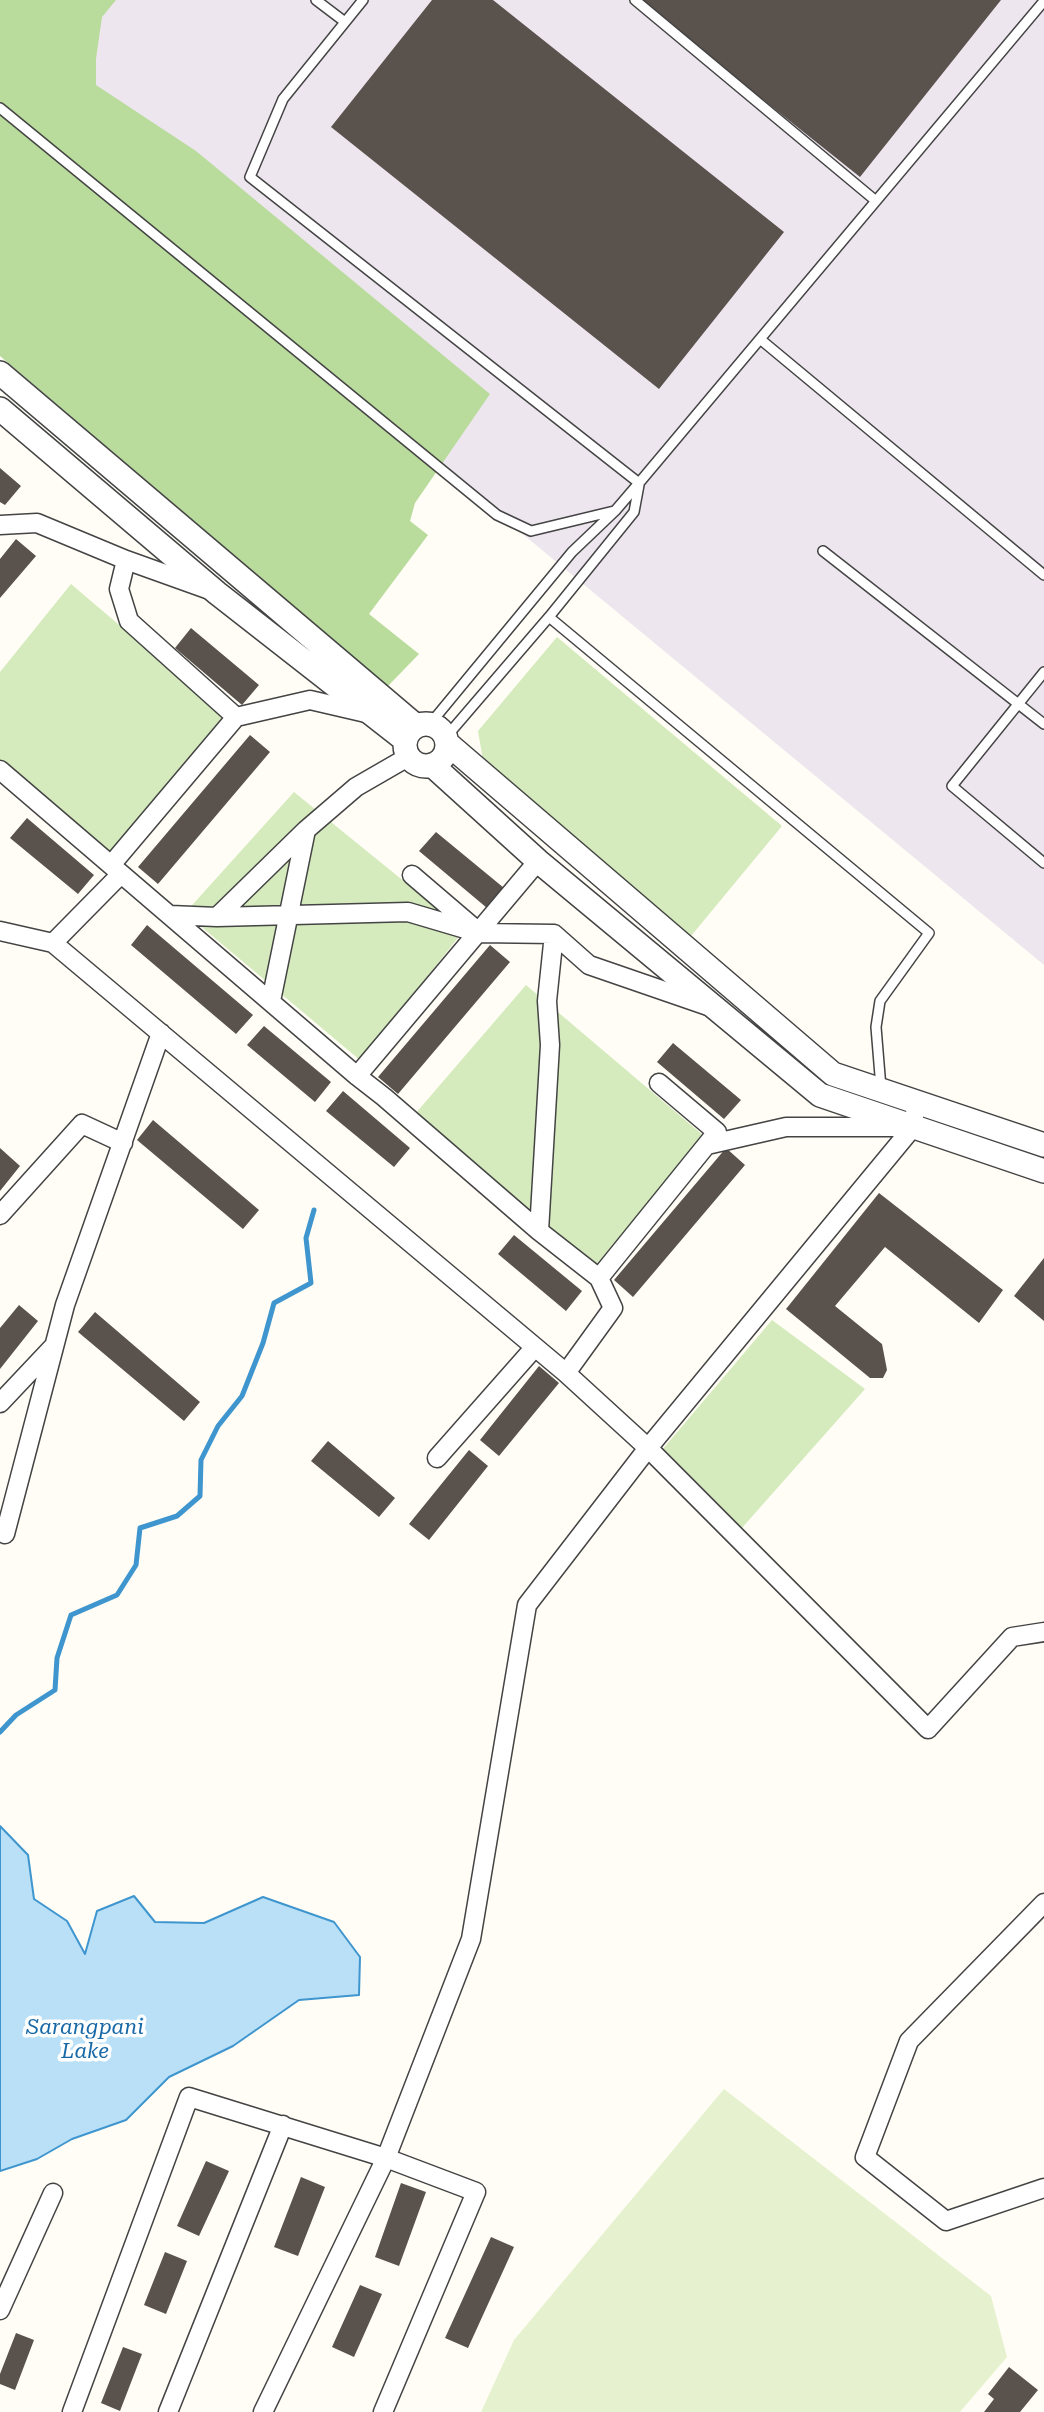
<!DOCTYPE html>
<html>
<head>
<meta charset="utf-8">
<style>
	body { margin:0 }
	canvas { display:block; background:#fffdf5 }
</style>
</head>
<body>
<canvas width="1044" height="2412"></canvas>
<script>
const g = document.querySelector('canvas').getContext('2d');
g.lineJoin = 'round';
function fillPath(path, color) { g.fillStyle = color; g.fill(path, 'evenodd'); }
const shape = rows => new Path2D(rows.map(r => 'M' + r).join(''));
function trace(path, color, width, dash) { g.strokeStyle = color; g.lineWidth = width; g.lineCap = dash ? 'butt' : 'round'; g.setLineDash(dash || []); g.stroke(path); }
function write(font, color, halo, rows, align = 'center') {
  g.font = font + ' "Roboto Serif",serif'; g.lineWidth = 7; g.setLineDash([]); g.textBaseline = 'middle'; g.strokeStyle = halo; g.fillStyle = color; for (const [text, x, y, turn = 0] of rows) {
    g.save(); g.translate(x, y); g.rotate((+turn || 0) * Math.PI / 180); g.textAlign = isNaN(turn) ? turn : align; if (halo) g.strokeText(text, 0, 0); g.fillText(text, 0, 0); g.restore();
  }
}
fillPath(shape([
	[0,0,1044,0,1044,965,0,102]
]), '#eee6ef');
fillPath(shape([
	[71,584,225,715,114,854,0,760,0,672],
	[557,637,782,826,691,936,483,760,478,731],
	[294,792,464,930,361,1061,185,913],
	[526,985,704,1136,597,1268,415,1114],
	[772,1320,865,1389,741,1529,662,1450]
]), '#d5ebbd');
fillPath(shape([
	[0,0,116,0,102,17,96,59,96,85,196,151,490,394,415,503,410,521,428,535,369,614,419,654,388,686,0,356]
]), '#b9dc9c');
fillPath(shape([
	[724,2089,991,2296,1007,2357,960,2412,481,2412,514,2340]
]), '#e6f2cf');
const water = shape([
	[0,1826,28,1855,34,1899,67,1921,85,1954,97,1911,134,1896,155,1922,204,1923,263,1897,334,1922,360,1957,359,1995,299,2000,233,2046,169,2077,126,2120,72,2139,37,2159,0,2171,0,1826]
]);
fillPath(water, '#b9e0f7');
trace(water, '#3f96cf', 2);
trace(shape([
	[0,1732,16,1715,55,1690,57,1658,71,1615,117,1595,136,1565,140,1528,177,1516,200,1496,201,1460,218,1426,242,1396,263,1343,274,1303,311,1283,306,1238,314,1210]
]), '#3f96cf', 5);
fillPath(shape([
	[432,0,493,0,784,232,659,389,331,127],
	[638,0,1001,0,860,177],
	[0,468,21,486,5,505,0,502],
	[16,539,36,556,0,598,0,559],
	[191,628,259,685,242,705,175,648],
	[250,735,270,752,158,884,138,867],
	[27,818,94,875,78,894,10,838],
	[436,832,504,888,487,908,419,851],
	[147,925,253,1015,236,1034,131,945],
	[490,945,510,962,398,1094,378,1077],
	[264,1026,331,1082,315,1102,247,1045],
	[673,1043,741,1100,724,1119,657,1062],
	[343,1091,410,1148,394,1167,326,1111],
	[153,1120,259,1210,243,1229,137,1140],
	[0,1148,20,1166,0,1191],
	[726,1148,745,1165,633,1297,614,1280],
	[879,1193,1003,1290,979,1323,885,1247,835,1306,882,1344,887,1370,883,1378,870,1378,786,1309],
	[514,1235,582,1291,566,1311,498,1254],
	[1044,1258,1044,1321,1014,1296],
	[19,1305,38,1321,0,1369,0,1328],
	[95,1312,200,1402,184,1421,78,1332],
	[539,1366,559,1383,499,1456,480,1440],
	[328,1441,395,1498,379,1517,311,1461],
	[469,1450,488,1466,429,1540,409,1524],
	[206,2161,229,2171,199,2236,177,2226],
	[301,2177,325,2187,298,2256,274,2247],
	[401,2183,426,2192,399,2266,375,2257],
	[491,2237,514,2247,468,2348,445,2338],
	[165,2252,187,2261,166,2314,144,2305],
	[360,2285,382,2294,354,2357,332,2347],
	[16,2333,34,2340,15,2390,0,2384,0,2374],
	[123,2347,142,2354,120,2411,101,2403],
	[1009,2367,1038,2390,1020,2412,984,2412,994,2399,988,2394]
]), '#5a524d');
const service = shape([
	[316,0,345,22],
	[363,0,283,99,250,177,639,483],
	[635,0,876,201],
	[0,108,497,515,531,531,614,511],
	[760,339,1044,575],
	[823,551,1044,724],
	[549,617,929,933,880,1001,876,1027,881,1088],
	[1044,672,952,786,1044,863],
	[430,724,572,552,615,511,639,483,1044,1],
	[446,737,549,617,634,512,639,485]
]);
const minor = shape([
	[0,525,37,523,126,560,207,589],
	[236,717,310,700,366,713],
	[0,770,357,1076,384,1097,539,1231,599,1278,613,1308,566,1373],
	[111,865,236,717,129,621,119,589,126,560],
	[412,875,474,928],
	[170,915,217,917,408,912,479,933,554,934,589,965,708,1006],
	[217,917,306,830,356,787,408,757],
	[0,931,53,943,566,1373,648,1448,928,1729,1012,1637,1044,1632],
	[53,943,121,874],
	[271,1001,306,830],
	[357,1076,538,861],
	[707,1145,786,1127,903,1127],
	[0,1215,82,1124,123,1143],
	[539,1231,550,1045,547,1001,554,934],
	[599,1278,717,1132,659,1083],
	[0,1403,52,1348],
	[437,1458,535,1347],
	[5,1534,65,1305,161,1033],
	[1044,1903,909,2041,865,2157,946,2221,1044,2188],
	[0,2310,53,2193],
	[72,2412,189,2097,386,2158,476,2192,383,2412],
	[168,2412,283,2125],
	[263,2412,386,2158,471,1939,527,1605,648,1448,913,1127,914,1116]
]);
const tertiary = shape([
	[0,373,416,726],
	[0,409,217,593,405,740],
	'405 745a21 21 0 1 1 42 0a21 21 0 1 1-42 0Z',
	[447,743,833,1074,1044,1145],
	[432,765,538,861,820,1095,1044,1171]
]);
trace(service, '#444', 12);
trace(minor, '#444', 21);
trace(tertiary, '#444', 26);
trace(service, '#fff', 9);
trace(minor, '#fff', 18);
trace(tertiary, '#fff', 23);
write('italic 21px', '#1768a6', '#fff', [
	["Sarangpani",85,2028],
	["Lake",85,2052]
]);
</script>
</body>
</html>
